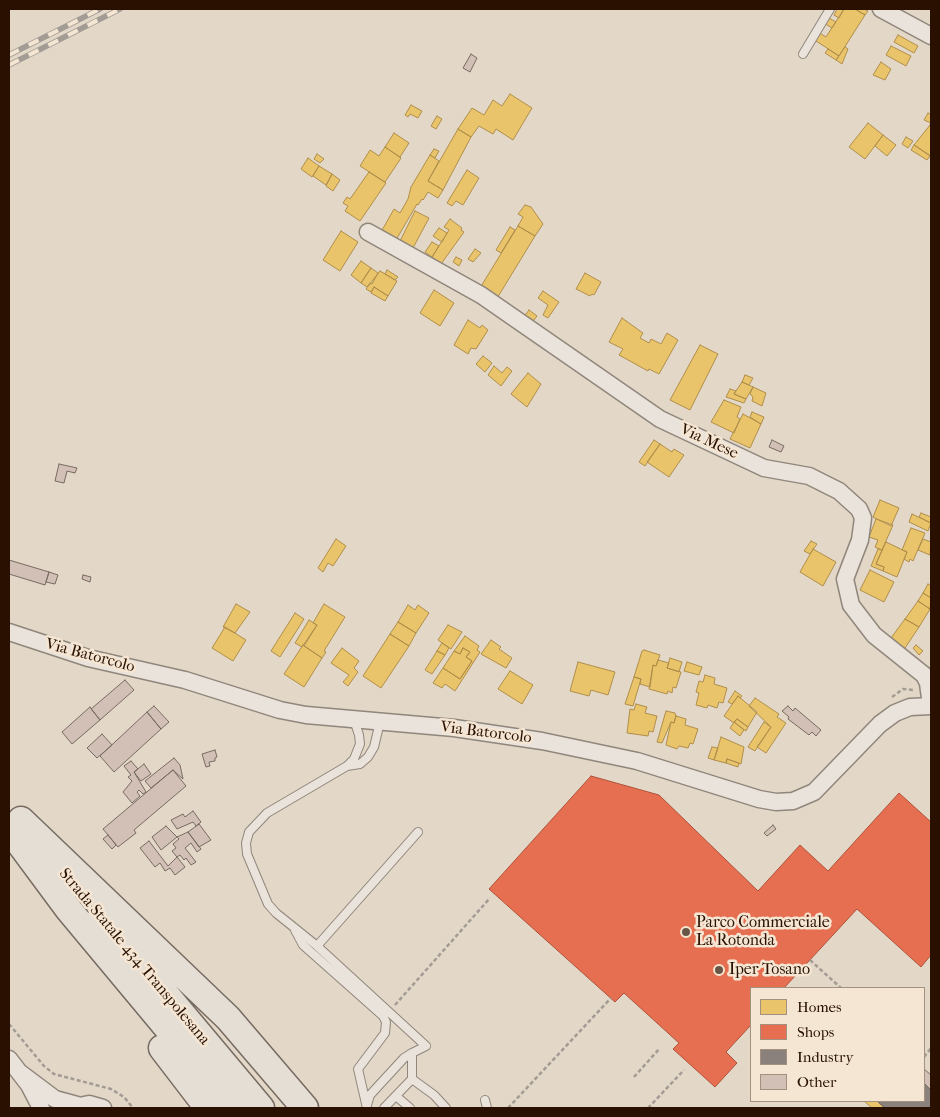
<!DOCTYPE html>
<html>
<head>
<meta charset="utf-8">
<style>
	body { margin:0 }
	#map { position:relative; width:940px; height:1117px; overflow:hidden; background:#e3d7c7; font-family:"IM FELL French Canon",serif }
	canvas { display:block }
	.frame { position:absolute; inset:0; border:10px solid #291000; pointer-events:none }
	.legend { position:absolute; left:750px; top:987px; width:175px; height:115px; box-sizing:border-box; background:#f5e6d3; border:1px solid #a3907f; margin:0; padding:6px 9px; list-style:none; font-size:15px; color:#291000 }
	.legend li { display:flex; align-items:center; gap:10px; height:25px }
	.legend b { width:25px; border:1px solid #a3907f }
</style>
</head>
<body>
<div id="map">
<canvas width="940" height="1117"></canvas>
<div class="frame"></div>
<ul class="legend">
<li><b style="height:14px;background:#e9c46a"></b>Homes</li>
<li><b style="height:14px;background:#e76f51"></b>Shops</li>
<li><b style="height:14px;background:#8a817c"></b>Industry</li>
<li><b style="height:14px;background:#d2c0b6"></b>Other</li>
</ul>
</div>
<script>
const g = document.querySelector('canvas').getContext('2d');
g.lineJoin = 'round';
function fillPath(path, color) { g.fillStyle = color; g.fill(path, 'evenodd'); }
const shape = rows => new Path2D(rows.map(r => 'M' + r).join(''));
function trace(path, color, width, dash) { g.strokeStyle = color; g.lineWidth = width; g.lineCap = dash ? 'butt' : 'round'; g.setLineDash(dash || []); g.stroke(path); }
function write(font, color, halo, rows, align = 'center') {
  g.font = font + ' "IM FELL French Canon",serif'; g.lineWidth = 5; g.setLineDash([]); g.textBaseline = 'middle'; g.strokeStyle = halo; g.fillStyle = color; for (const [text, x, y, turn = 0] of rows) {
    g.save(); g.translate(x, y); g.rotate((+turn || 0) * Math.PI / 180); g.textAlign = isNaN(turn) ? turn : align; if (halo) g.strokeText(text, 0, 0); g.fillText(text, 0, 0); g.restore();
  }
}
const homes = shape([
	[837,9,844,9,839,18,834,15,837,9],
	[844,9,855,9,865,15,839,56,813,39,818,32,826,37,844,9],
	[855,9,864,9,868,11,865,15,855,9],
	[827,17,836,22,832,28,824,23,827,17],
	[898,35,918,46,914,53,894,42,898,35],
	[891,46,911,56,906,66,886,55,891,46],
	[845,47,848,49,842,64,836,60,845,47],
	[828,49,839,56,836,60,825,53,828,49],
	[881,62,891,69,885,80,873,75,881,62],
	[510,94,532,108,513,140,496,129,493,134,479,126,471,137,458,129,472,108,484,115,493,100,502,106,510,94],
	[411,105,422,111,418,118,410,114,408,117,405,115,411,105],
	[928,113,931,115,931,123,924,120,928,113],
	[437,116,442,119,436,129,431,126,437,116],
	[868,123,883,135,865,159,849,147,868,123],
	[930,125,931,126,931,156,914,145,930,125],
	[458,129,471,137,443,190,428,181,458,129],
	[394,133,409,143,400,157,385,147,394,133],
	[883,135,896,145,887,156,875,146,883,135],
	[906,137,913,141,908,148,902,144,906,137],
	[914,145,930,156,927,160,911,150,914,145],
	[385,147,401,158,385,182,360,166,370,150,379,156,385,147],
	[434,149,439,151,435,158,430,155,434,149],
	[317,154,324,159,320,163,314,159,317,154],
	[430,155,439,161,428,181,443,190,438,198,428,192,423,200,422,199,418,205,417,204,396,240,381,232,394,209,400,213,408,199,411,187,430,155],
	[308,158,319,166,312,177,301,169,308,158],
	[319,166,332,174,326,185,313,176,319,166],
	[467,170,479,178,463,205,456,201,452,206,447,203,467,170],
	[369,172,386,183,360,221,345,211,348,206,343,203,347,197,350,199,369,172],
	[332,174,340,180,333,191,326,186,332,174],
	[525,205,531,207,543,224,535,236,518,226,523,217,518,214,525,205],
	[415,211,429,218,413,248,400,241,415,211],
	[450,219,462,228,461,230,464,232,441,264,432,257,449,230,444,227,450,219],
	[518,226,535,236,496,300,480,288,518,226],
	[510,227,515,230,501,253,496,250,510,227],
	[439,228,447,233,442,242,433,236,439,228],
	[341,231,358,242,340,271,323,260,341,231],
	[432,242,439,246,432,257,425,252,432,242],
	[475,249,481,253,473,262,468,259,475,249],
	[456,257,462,260,459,266,453,262,456,257],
	[361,261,371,268,361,283,351,275,361,261],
	[371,268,378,273,372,284,370,283,367,287,361,283,371,268],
	[387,270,398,277,395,280,385,274,387,270],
	[380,271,397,281,388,296,374,287,371,292,366,289,380,271],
	[585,273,601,282,594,295,592,294,590,296,576,289,585,273],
	[374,287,388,296,385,301,371,293,374,287],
	[434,290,454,303,440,326,420,313,434,290],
	[543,291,559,302,548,318,543,315,548,305,538,298,543,291],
	[529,310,537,316,531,324,523,318,529,310],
	[622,318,643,333,640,338,649,343,651,339,661,344,667,333,678,340,659,374,649,369,648,371,619,355,623,349,609,342,622,318],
	[468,320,480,328,482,325,488,330,476,349,471,348,468,354,454,345,468,320],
	[700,345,718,354,690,410,670,400,700,345],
	[483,356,492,363,485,372,476,364,483,356],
	[494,366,502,373,507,367,512,371,501,386,488,375,494,366],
	[528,373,541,384,527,407,511,394,528,373],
	[745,375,753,378,749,385,742,382,745,375],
	[742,382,753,387,746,399,734,394,742,382],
	[753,387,766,393,762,406,752,401,753,397,750,394,753,387],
	[730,389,736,391,734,394,746,399,744,403,726,397,730,389],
	[724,400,741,407,737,417,740,419,734,433,711,422,724,400],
	[752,412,764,417,761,424,750,417,752,412],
	[743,414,761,424,750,448,730,439,743,414],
	[654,440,660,444,645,466,639,462,654,440],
	[660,444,672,452,674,449,684,455,669,477,647,462,660,444],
	[880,500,899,508,891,526,873,517,880,500],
	[921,513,931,517,931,523,919,517,921,513],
	[912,514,931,523,928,531,909,522,912,514],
	[876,519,893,525,882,550,875,547,878,540,869,537,876,519],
	[911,528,925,533,913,561,910,559,909,562,904,559,907,552,902,550,911,528],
	[336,539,346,546,333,566,328,563,323,572,318,568,336,539],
	[923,539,931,542,930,555,918,550,923,539],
	[811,541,817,544,810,554,804,551,811,541],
	[886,542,907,552,897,577,883,571,884,567,876,564,886,542],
	[813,549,836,562,823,586,800,572,813,549],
	[878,549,882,550,876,564,884,567,883,571,871,566,878,549],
	[870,570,894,582,884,602,860,590,870,570],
	[928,584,931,586,931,598,923,593,928,584],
	[923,593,931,598,930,609,918,601,923,593],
	[918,601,930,609,919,627,905,619,918,601],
	[236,604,250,612,235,633,223,627,236,604],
	[324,604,345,617,324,651,326,652,322,658,304,646,317,625,313,623,324,604],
	[408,605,415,610,418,605,429,613,416,633,398,622,408,605],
	[295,613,304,619,280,657,271,651,295,613],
	[905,619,919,627,903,651,888,642,905,619],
	[309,620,317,625,302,647,295,643,309,620],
	[398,622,416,633,409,646,390,634,398,622],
	[448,625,462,632,451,649,438,640,448,625],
	[225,627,246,640,233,661,212,648,225,627],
	[390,634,409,646,381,688,363,676,390,634],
	[465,636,479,646,477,650,480,652,455,691,445,684,442,688,433,683,443,668,460,679,472,661,466,657,470,652,463,648,460,654,454,651,465,636],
	[491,640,501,647,499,649,512,658,506,668,481,654,491,640],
	[442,643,449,648,445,655,437,651,442,643],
	[303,645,322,658,304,687,284,674,303,645],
	[916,645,923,651,919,655,913,648,916,645],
	[342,648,359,661,354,668,358,672,348,686,343,682,349,675,331,663,342,648],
	[463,648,470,652,466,657,472,661,460,679,443,668,454,651,460,654,463,648],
	[644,650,660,655,656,666,653,665,650,687,640,684,641,679,634,677,642,651,644,650],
	[437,651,445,655,432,674,425,670,437,651],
	[670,658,682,662,679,672,667,668,670,658],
	[658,660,669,663,667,668,681,672,676,688,673,687,672,693,668,691,667,694,649,689,653,665,656,666,658,660],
	[578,662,615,672,608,695,591,690,589,696,570,691,578,662],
	[687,662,702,667,699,675,684,671,687,662],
	[510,671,533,685,522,704,498,689,510,671],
	[705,675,715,678,714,684,727,688,723,703,719,702,717,708,708,705,707,708,696,705,699,693,696,692,699,681,703,682,705,675],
	[634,677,641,679,633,706,625,704,634,677],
	[735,691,742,696,740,698,738,696,732,704,728,702,735,691],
	[738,696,757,712,748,727,737,719,734,723,724,716,738,696],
	[755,698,779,714,777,717,786,723,766,753,757,747,771,727,749,706,755,698],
	[636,704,647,707,645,713,657,716,653,732,649,731,648,736,627,733,630,709,634,710,636,704],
	[666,711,675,713,676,716,674,723,671,722,662,743,657,742,666,711],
	[676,716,686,719,685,725,698,729,693,744,690,743,688,748,679,746,677,749,666,745,671,722,674,723,676,716],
	[737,719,748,727,746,731,734,722,737,719],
	[734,722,744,730,740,736,730,728,734,722],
	[764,722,771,727,755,751,748,747,764,722],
	[721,737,744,747,741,764,727,759,726,763,714,760,721,737],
	[712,747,718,748,714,760,708,758,712,747],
	[727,759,739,763,738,767,726,763,727,759],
	[864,1101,877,1101,885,1108,872,1108,864,1101]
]);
fillPath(homes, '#e9c46a');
trace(homes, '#af8e4a', 1);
const shops = shape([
	[591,776,659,795,758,891,800,845,828,871,899,793,931,822,931,955,921,967,857,909,784,988,751,988,751,1025,726,1052,737,1063,715,1087,673,1049,679,1043,624,993,615,1002,489,889,591,776]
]);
fillPath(shops, '#e76f51');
trace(shops, '#ae5239', 1);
const industry = shape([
	[924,1083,931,1090,931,1106,929,1108,885,1108,877,1101,924,1101,924,1083]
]);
fillPath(industry, '#8a817c');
trace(industry, '#6d5f57', 1);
const building = shape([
	[471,54,477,58,470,72,463,68,471,54],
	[772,440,784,446,781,452,769,447,772,440],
	[59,464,77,468,75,473,67,471,64,483,55,481,59,464],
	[9,560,49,572,45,585,9,574,9,560],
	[49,572,58,575,55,584,46,582,49,572],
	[83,575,91,577,90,582,82,579,83,575],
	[125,680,134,690,100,720,91,709,125,680],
	[154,706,169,722,161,729,147,712,154,706],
	[788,706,793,711,795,708,821,730,816,736,812,732,809,735,788,719,789,717,782,711,788,706],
	[90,707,100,720,72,744,62,732,90,707],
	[147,712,161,729,114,772,100,756,147,712],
	[102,734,112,745,97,758,87,748,102,734],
	[215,750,217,757,215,758,215,761,209,762,210,766,206,767,202,754,215,750],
	[174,758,180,765,183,779,173,770,151,788,145,781,174,758],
	[131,761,138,769,134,772,146,792,143,794,139,790,137,792,140,796,132,803,123,792,132,781,128,777,131,775,124,766,131,761],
	[144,764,151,774,141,781,134,772,144,764],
	[173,770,186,786,134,830,136,833,118,847,103,829,173,770],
	[193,811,201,822,196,826,193,822,177,829,171,820,183,814,185,817,193,811],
	[199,824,211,840,199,847,188,832,199,824],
	[773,825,776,829,767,836,764,833,773,825],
	[166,826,177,837,161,850,152,837,166,826],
	[188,832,201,849,197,852,191,843,185,848,196,862,191,865,186,858,184,860,180,855,177,857,172,851,176,848,173,844,179,839,177,837,188,832],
	[108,835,116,845,112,849,103,839,108,835],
	[149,841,168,866,177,857,185,867,175,875,170,868,165,871,160,863,155,867,140,848,149,841],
	[924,1069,931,1075,931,1090,924,1083,924,1069]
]);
fillPath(building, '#d2c0b6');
trace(building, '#766b61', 1);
const service = shape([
	[803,54,830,9],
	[354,720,359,735,360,744,354,759,347,766,360,764,368,757,374,747,380,722],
	[347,766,267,813,249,832,246,843,247,854,268,904,276,913,317,946,426,1046,412,1053,412,1079,434,1095,446,1108],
	[295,930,303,945,383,1016,386,1022,385,1033,358,1069,367,1108],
	[317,946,418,832],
	[396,1096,410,1108],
	[485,1100,487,1108],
	[367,1105,370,1095,404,1058,412,1053],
	[384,1108,412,1079]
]);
const minor = shape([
	[881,9,931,36],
	[9,632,88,658,185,680,280,710,306,715,454,728,542,741,637,761,759,799,776,802,793,801,814,792,880,724,895,713,910,707,931,706,928,683,924,675,874,635,851,605,845,579,860,540,863,518,859,509,839,491,809,476,764,468,660,419,481,295,368,232],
	[9,1059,29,1085,41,1108],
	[19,1072,55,1099,77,1105],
	[70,1108,89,1104,103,1108]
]);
const trunk = shape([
	[21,820,228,1018,305,1108],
	[9,829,69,910,234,1108],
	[101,917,261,1108],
	[162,1048,208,1108]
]);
trace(service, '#90867b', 10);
trace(minor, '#90867b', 19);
trace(trunk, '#766b61', 29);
trace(shape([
	[892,697,903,689,914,690],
	[810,960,841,988],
	[395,1005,490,898],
	[9,1024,44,1066,54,1074,111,1089,124,1097,133,1108],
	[924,1057,931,1048],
	[634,1077,660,1048],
	[508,1108,611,998],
	[648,1108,684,1070]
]), '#a29c94', 2.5, [4, 2.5]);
trace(service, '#e9e3db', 8);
trace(minor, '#e9e3db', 16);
trace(trunk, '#e5ded5', 26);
const rail = shape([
	[9,55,100,9],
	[9,65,120,9]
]);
trace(rail, '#a29c94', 5.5);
trace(rail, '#f5e6d3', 4, [11]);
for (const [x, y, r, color] of [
	[686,932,5,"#6a5646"],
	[719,970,5,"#6a5646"]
]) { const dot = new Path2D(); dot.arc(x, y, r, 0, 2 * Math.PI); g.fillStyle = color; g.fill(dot); trace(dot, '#f5e6d3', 2); }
write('16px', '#291000', '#f5e6d3', [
	["Via Mese",709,442,25],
	["Via Batorcolo",90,656,15],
	["Via Batorcolo",486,733,7],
	["Strada Statale 434 Transpolesana",134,957,50]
]);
write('16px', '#291000', '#f5e6d3', [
	["Parco Commerciale",696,923],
	["La Rotonda",696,941],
	["Iper Tosano",729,970]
], 'left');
</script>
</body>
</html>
